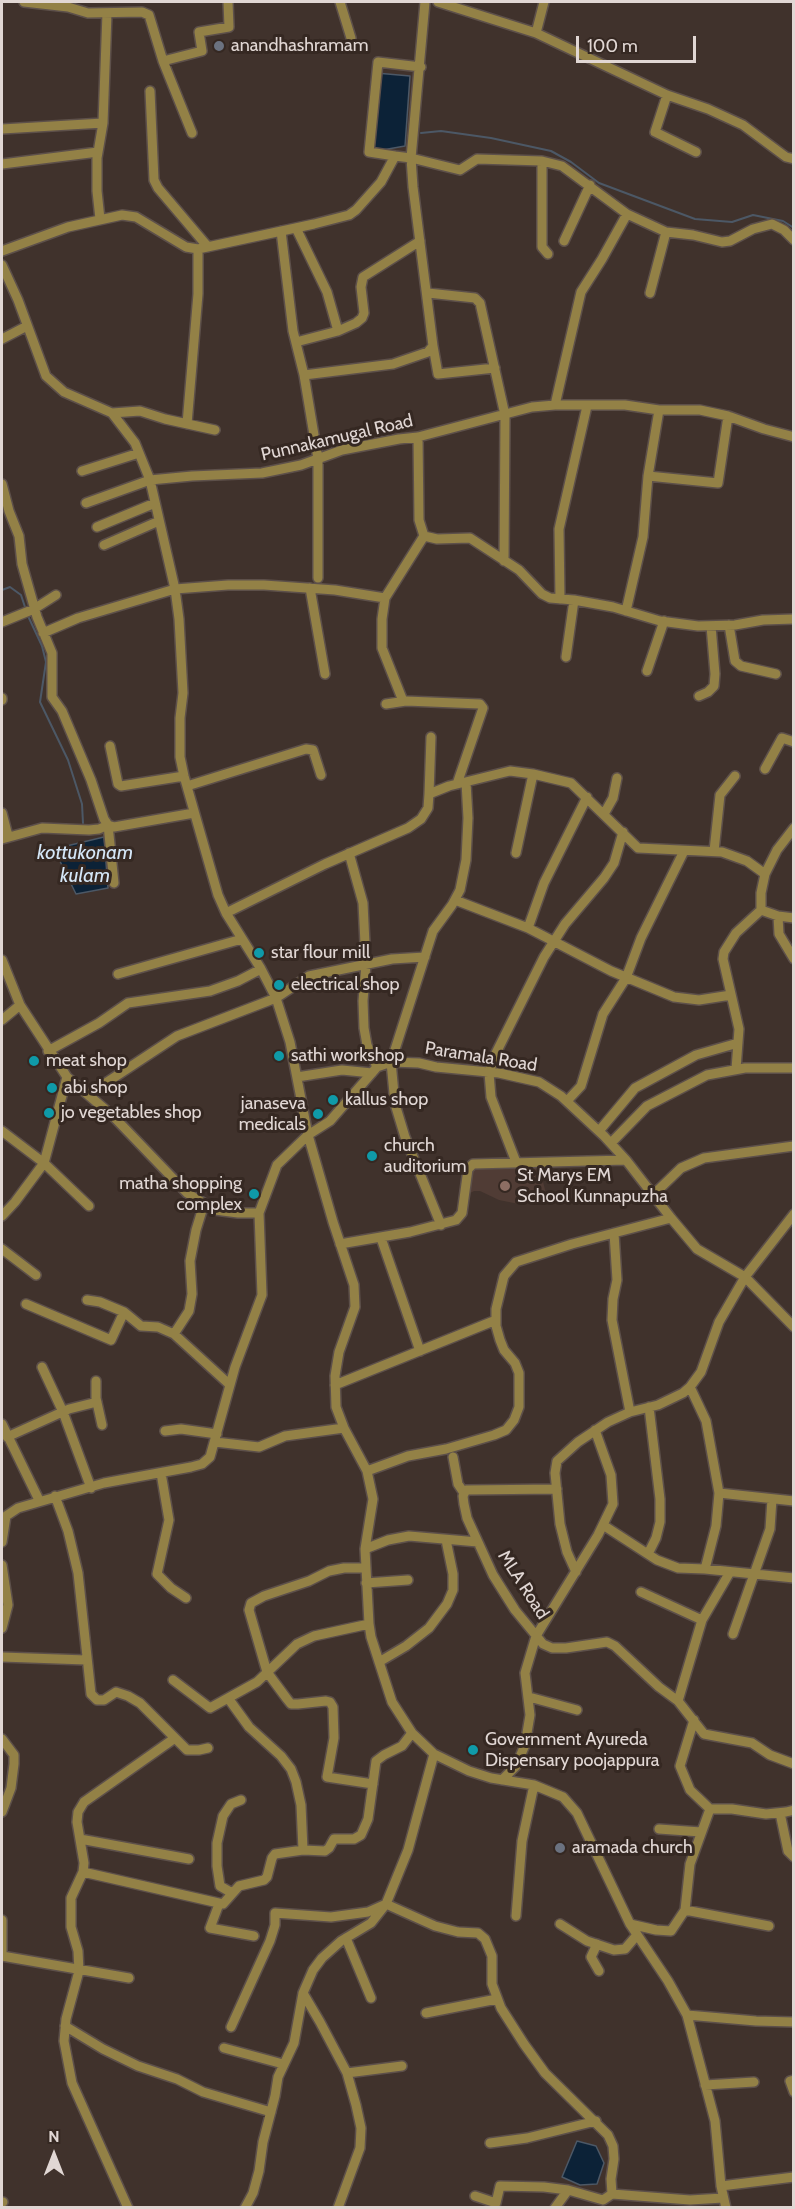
<!DOCTYPE html>
<html>
<head>
<meta charset="utf-8">
<style>
	body { margin:0 }
	#map { position:relative; width:795px; height:2209px; overflow:hidden; background:#40322c; font-family:Cabin,sans-serif }
	canvas { display:block }
	.frame { position:absolute; inset:0; border:3px solid #e1d7d4; pointer-events:none }
	.north { position:absolute; left:24px; top:2125px; width:60px; height:60px; -webkit-text-stroke:4px #352822; paint-order:stroke; rotate:0deg; font-size:16px; font-weight:700; line-height:24px; text-align:center; color:#e1d7d4 }
	.north::after { content:''; display:block; margin:auto; width:21px; height:27px; background:#e1d7d4; clip-path:polygon(50% 0,100% 100%,50% 72%,0 100%) }
	.scale { position:absolute; left:576px; top:36px; width:120px; height:27px; box-sizing:border-box; border:3px solid #e1d7d4; border-top:0; padding-left:8px; font-size:18px; line-height:21px; white-space:nowrap; color:#e1d7d4; -webkit-text-stroke:4px #352822; paint-order:stroke }
</style>
</head>
<body>
<div id="map">
<canvas width="795" height="2209"></canvas>
<div class="frame"></div>
<div class="north">N</div>
<div class="scale">100 m</div>
</div>
<script>
const g = document.querySelector('canvas').getContext('2d');
g.lineJoin = 'round';
function fillPath(path, color) { g.fillStyle = color; g.fill(path, 'evenodd'); }
const shape = rows => new Path2D(rows.map(r => 'M' + r).join(''));
function trace(path, color, width, dash) { g.strokeStyle = color; g.lineWidth = width; g.lineCap = dash ? 'butt' : 'round'; g.setLineDash(dash || []); g.stroke(path); }
function write(font, color, halo, rows, align = 'center') {
  g.font = font + ' Cabin,sans-serif'; g.lineWidth = 6; g.setLineDash([]); g.textBaseline = 'middle'; g.strokeStyle = halo; g.fillStyle = color; for (const [text, x, y, turn = 0] of rows) {
    g.save(); g.translate(x, y); g.rotate((+turn || 0) * Math.PI / 180); g.textAlign = isNaN(turn) ? turn : align; if (halo) g.strokeText(text, 0, 0); g.fillText(text, 0, 0); g.restore();
  }
}
fillPath(shape([
	[539,1165,546,1194,544,1203,519,1204,499,1200,480,1191,474,1191,470,1193,466,1191,467,1181,474,1167]
]), '#503c35');
const water = shape([
	[376,73,410,76,405,146,371,152,376,73],
	[104,837,108,888,76,894,54,849,104,837],
	[577,2141,596,2146,604,2163,597,2184,580,2185,562,2177,577,2141]
]);
fillPath(water, '#0c2237');
trace(water, '#4c5866', 1.5);
trace(shape([
	[421,133,441,131,491,138,551,151,571,162,599,183,695,219,732,222,753,215,783,221,794,228],
	[2,590,10,587,21,595,26,610],
	[28,616,42,646,46,662,40,702,68,760,82,804,83,823]
]), '#4c5866', 2);
const minor = shape([
	[24,2,68,7,88,13,142,12,149,15,163,61,192,133],
	[340,2,351,38],
	[425,2,411,158,460,170,477,159,542,161,562,166,627,214,666,232,693,235,722,242,730,241,753,229,772,224,784,230,794,240],
	[438,2,536,33,667,95,708,109,743,125,786,157,794,159],
	[536,33,544,2],
	[163,61,202,51,199,32,229,27,228,2],
	[150,91,154,180,158,188,208,247],
	[667,95,655,132,696,152],
	[2,129,103,123],
	[395,156,369,152,378,62,421,67],
	[542,161,542,247,548,254],
	[2,164,98,152],
	[100,219,97,191,97,158,103,123,107,13],
	[296,228,327,292,338,331],
	[281,231,293,331,304,375,318,459,318,578],
	[564,241,590,185],
	[2,251,68,227,122,215,136,217,186,247,198,249,314,224,349,215,356,210,381,182,395,156,411,158,413,187,433,346,428,352,393,364,304,375],
	[2,265,18,300,46,376,64,392,112,413,135,443,150,480,175,589,179,619,183,693,180,718,180,757,184,776,218,895,226,913,261,969,276,998,290,1042,308,1135,277,1165,259,1213,238,1213,215,1210,187,1193,113,1116,67,1077,20,1005,2,960],
	[428,293,475,298,480,303,505,415,504,561],
	[650,293,666,232],
	[2,339,27,326],
	[296,342,338,331,356,323,362,318,364,313,361,287,363,277,420,241],
	[433,346,438,374,495,368],
	[555,405,581,292,602,259,627,214],
	[112,413,140,411,165,419,215,430],
	[187,424,198,294,198,249],
	[418,437,419,520,424,536,437,539,470,538,519,570,542,594,550,598,574,600,613,607,660,621,698,626,735,625,763,620,794,619],
	[82,471,139,453],
	[648,476,659,410],
	[2,484,9,511,19,536,22,564,37,617,52,653,52,697,62,711,91,780,104,819,108,825,114,827,194,813],
	[86,503,150,480,192,476,262,473,301,465,342,450,399,439,418,437,532,407,555,405,625,405,659,410,700,410,728,416,764,429,794,437],
	[97,527,155,503],
	[104,545,159,521],
	[310,588,325,674],
	[560,599,559,529,587,406],
	[626,611,643,537,648,476,718,483,728,416],
	[2,622,34,609,56,595],
	[729,625,735,661,741,666,776,674],
	[43,633,78,618,175,589,228,585,264,585,335,590,385,598],
	[566,657,574,600],
	[647,671,664,621],
	[699,696,708,692,714,686,715,674,711,626],
	[2,698,2,700],
	[403,701,382,648,382,619,385,598,424,536],
	[386,704,406,701,480,704,483,708,457,784],
	[110,746,118,784,121,786,184,776],
	[765,769,782,738,794,742],
	[187,786,306,749,313,750,321,775],
	[429,794,431,737],
	[2,813,8,836],
	[604,814,613,798,617,778],
	[794,828,777,850,765,874,761,893,761,910,778,916,794,918],
	[2,839,42,828,89,830,99,829,108,825,114,883],
	[714,851,720,795,735,776],
	[349,853,363,903,366,964,363,1001,364,1028,367,1045,377,1067],
	[516,853,533,774],
	[455,900,528,928,611,971,674,997,699,1000,731,995],
	[226,913,325,864,408,828,421,819,428,808,429,794,449,786,510,771,533,774,571,783,638,848,722,852,747,861,765,874],
	[778,916,779,934,794,959],
	[528,928,544,883,587,797],
	[118,974,242,939],
	[2,1020,20,1005],
	[48,1051,99,1023,128,1003,210,991,238,981,261,969],
	[736,1069,739,1029,723,959,724,952,736,933,761,910],
	[297,1077,342,1070,372,1073],
	[89,1094,177,1036,276,998,309,976,392,959,425,957],
	[567,1101,581,1086,603,1014,626,978,641,938,684,851],
	[2,1131,44,1163,89,1206],
	[599,1131,635,1088,696,1055,738,1043],
	[611,1143,647,1106,707,1075,745,1068,794,1068],
	[516,1162,491,1097,489,1073,495,1055,544,957,565,924,604,878,614,863,623,832],
	[653,1195,681,1168,704,1158,794,1146],
	[2,1216,15,1202,44,1163,67,1077],
	[441,1225,405,1137,395,1104,391,1062,433,931,452,905,460,890,466,860,468,818,466,782],
	[614,1233,617,1280,613,1299,612,1320,630,1412],
	[381,1238,420,1351],
	[340,1244,410,1232,456,1220,462,1213,468,1169,473,1164,626,1160],
	[2,1249,36,1275],
	[87,1300,100,1302,124,1312,141,1326,158,1327,174,1334,230,1385],
	[26,1304,111,1340,124,1312],
	[174,1334,189,1311,192,1294,190,1261,196,1230,204,1204],
	[42,1367,63,1412,91,1488],
	[96,1381,96,1398,102,1425],
	[335,1385,496,1320],
	[690,1387,706,1421,719,1493,716,1526,705,1569],
	[2,1424,39,1500],
	[165,1431,181,1429,217,1434],
	[7,1437,69,1409,97,1402],
	[215,1442,259,1447,285,1436,344,1428],
	[453,1457,458,1484,464,1493],
	[367,1471,408,1456,446,1449,494,1435,506,1430,514,1420,519,1407,519,1373,515,1363,504,1350,500,1340,496,1326,496,1309,504,1276,516,1262,572,1244,671,1218],
	[161,1473,169,1520,157,1574,171,1588,186,1598],
	[719,1493,794,1501],
	[55,1496,68,1531,78,1573,91,1694,97,1700,104,1700,116,1692,128,1696,140,1703,187,1750,199,1750,208,1748],
	[603,1525,657,1560,678,1568,705,1569,794,1578],
	[2,1542,6,1516,18,1508,104,1483,191,1467,202,1464,210,1457,235,1367,262,1295,259,1213],
	[478,1542,467,1518,464,1504,463,1496,466,1490,557,1489],
	[365,1549,388,1540,409,1536,478,1542,493,1575,515,1610,543,1644,552,1648,566,1648,607,1642,615,1646,659,1687,678,1701,704,1734,752,1743,770,1755,794,1764],
	[648,1554,656,1538,660,1522,660,1499,649,1407],
	[2,1565,8,1605,2,1628],
	[365,1568,344,1568,329,1571,309,1581,264,1596,251,1603,249,1610,267,1672,287,1699,291,1704,298,1704,326,1701,330,1702,333,1707,334,1738,327,1777,373,1784],
	[576,1572,567,1552,560,1524,555,1473,557,1461,578,1442,608,1422,630,1412,658,1405,683,1393,690,1387,701,1372,719,1322,745,1277,794,1214],
	[366,1583,408,1580],
	[641,1592,702,1620],
	[733,1634,770,1529,772,1499],
	[2,1657,86,1660],
	[379,1662,406,1646,429,1628,447,1604,453,1590,453,1574,446,1540],
	[173,1680,210,1708,257,1682,297,1644,314,1636,369,1624],
	[529,1697,577,1710],
	[228,1698,249,1727,281,1756,291,1769,296,1782,301,1805,303,1850],
	[678,1701,702,1620,730,1572],
	[694,1720,680,1766,690,1790,710,1809],
	[2,1739,14,1755,14,1764,11,1788,2,1812],
	[502,1780,516,1766,525,1745,530,1715,525,1673,536,1636,598,1535,613,1504,611,1475,595,1430],
	[780,1813,788,1851,794,1857],
	[659,1829,701,1832],
	[80,1839,189,1859],
	[83,1872,223,1904,239,1886,264,1880,267,1877,272,1858,275,1854,303,1850,325,1851,329,1848,334,1839,354,1839,361,1835,368,1819,376,1761,384,1755,402,1746,412,1733],
	[232,1893,220,1886,217,1866,217,1843,223,1816,231,1804,241,1800],
	[219,1904,210,1928,254,1936],
	[685,1910,769,1926],
	[516,1916,522,1841,534,1785],
	[2,1920,2,1956,129,1978],
	[560,1924,587,1941,614,1950,625,1949,637,1935],
	[630,1924,656,1930,671,1931,685,1910,690,1864,710,1809,732,1809,766,1814,786,1812,794,1810],
	[346,1938,371,1998],
	[597,1944,591,1957,599,1971],
	[303,1993,320,2022,347,2073,356,2105,361,2128,360,2148,338,2208],
	[426,2013,497,1999],
	[687,2015,756,2021,794,2022],
	[65,2026,103,2049,138,2066,177,2079,203,2092,271,2112],
	[231,2027,270,1941,275,1925,275,1913,331,1917,368,1912,386,1904,435,1926,458,1932,478,1933,485,1939,492,1956,492,1984,501,2008,524,2044,545,2073,608,2135,613,2146,614,2159,611,2179,612,2194],
	[224,2048,283,2064],
	[347,2073,402,2066],
	[794,2080,790,2081,794,2092],
	[705,2085,754,2082],
	[490,2143,527,2138,596,2121],
	[721,2186,794,2177],
	[475,2196,496,2203,500,2186,544,2187,568,2190,603,2200,612,2194,690,2200,723,2198],
	[2,2202,3,2202],
	[128,2208,72,2083,64,2041,66,2019,79,1971,78,1951,71,1927,71,1898,83,1872,84,1863,77,1822,78,1812,84,1802,175,1738],
	[245,2208,253,2193,259,2171,263,2142,275,2096,278,2077,294,2043,303,1993,313,1970,322,1958,341,1941,371,1923,386,1904,408,1850,434,1754],
	[555,2208,568,2190],
	[726,2208,721,2186,715,2121,687,2015,668,1981,630,1924,577,1813,563,1797,534,1785,491,1778,469,1771,434,1754,412,1733,392,1702,371,1637,369,1624,365,1549,373,1499,367,1471,344,1428,336,1407,335,1376,339,1352,355,1307,354,1285,333,1222,308,1135,330,1121,377,1067,391,1062,419,1063,436,1067,499,1073,539,1082,561,1096,604,1136,626,1160,671,1218,697,1249,745,1277,794,1327]
]);
trace(minor, '#5d504a', 12);
trace(minor, '#938146', 9);
for (const [x, y, r, color] of [
	[219,46,6,"#6b7280"],
	[259,953,6,"#0f9aa8"],
	[279,985,6,"#0f9aa8"],
	[279,1056,6,"#0f9aa8"],
	[34,1061,6,"#0f9aa8"],
	[52,1088,6,"#0f9aa8"],
	[333,1100,6,"#0f9aa8"],
	[49,1113,6,"#0f9aa8"],
	[318,1114,6,"#0f9aa8"],
	[372,1156,6,"#0f9aa8"],
	[505,1186,6,"#8d6e63"],
	[254,1194,6,"#0f9aa8"],
	[473,1750,6,"#0f9aa8"],
	[560,1848,6,"#6b7280"]
]) { const dot = new Path2D(); dot.arc(x, y, r, 0, 2 * Math.PI); g.fillStyle = color; g.fill(dot); trace(dot, '#352822', 2); }
write('18px', '#e1d7d4', '#352822', [
	["anandhashramam",231,46],
	["star flour mill",271,953],
	["electrical shop",291,985],
	["sathi workshop",291,1056],
	["meat shop",46,1061],
	["abi shop",64,1088],
	["kallus shop",345,1100],
	["janaseva",306,1104,"right"],
	["medicals",306,1125,"right"],
	["jo vegetables shop",61,1113],
	["church",384,1146],
	["auditorium",384,1167],
	["St Marys EM",517,1176],
	["School Kunnapuzha",517,1197],
	["matha shopping",242,1184,"right"],
	["complex",242,1205,"right"],
	["Government Ayureda",485,1740],
	["Dispensary poojappura",485,1761],
	["aramada church",572,1848]
], 'left');
write('18px', '#e1d7d4', '#352822', [
	["Punnakamugal Road",337,438,-13],
	["Paramala Road",481,1057,9],
	["MLA Road",523,1585,57]
]);
write('italic 20px', '#d5e7f8', '#352822', [
	["kottukonam",85,853],
	["kulam",85,876]
]);
</script>
</body>
</html>
